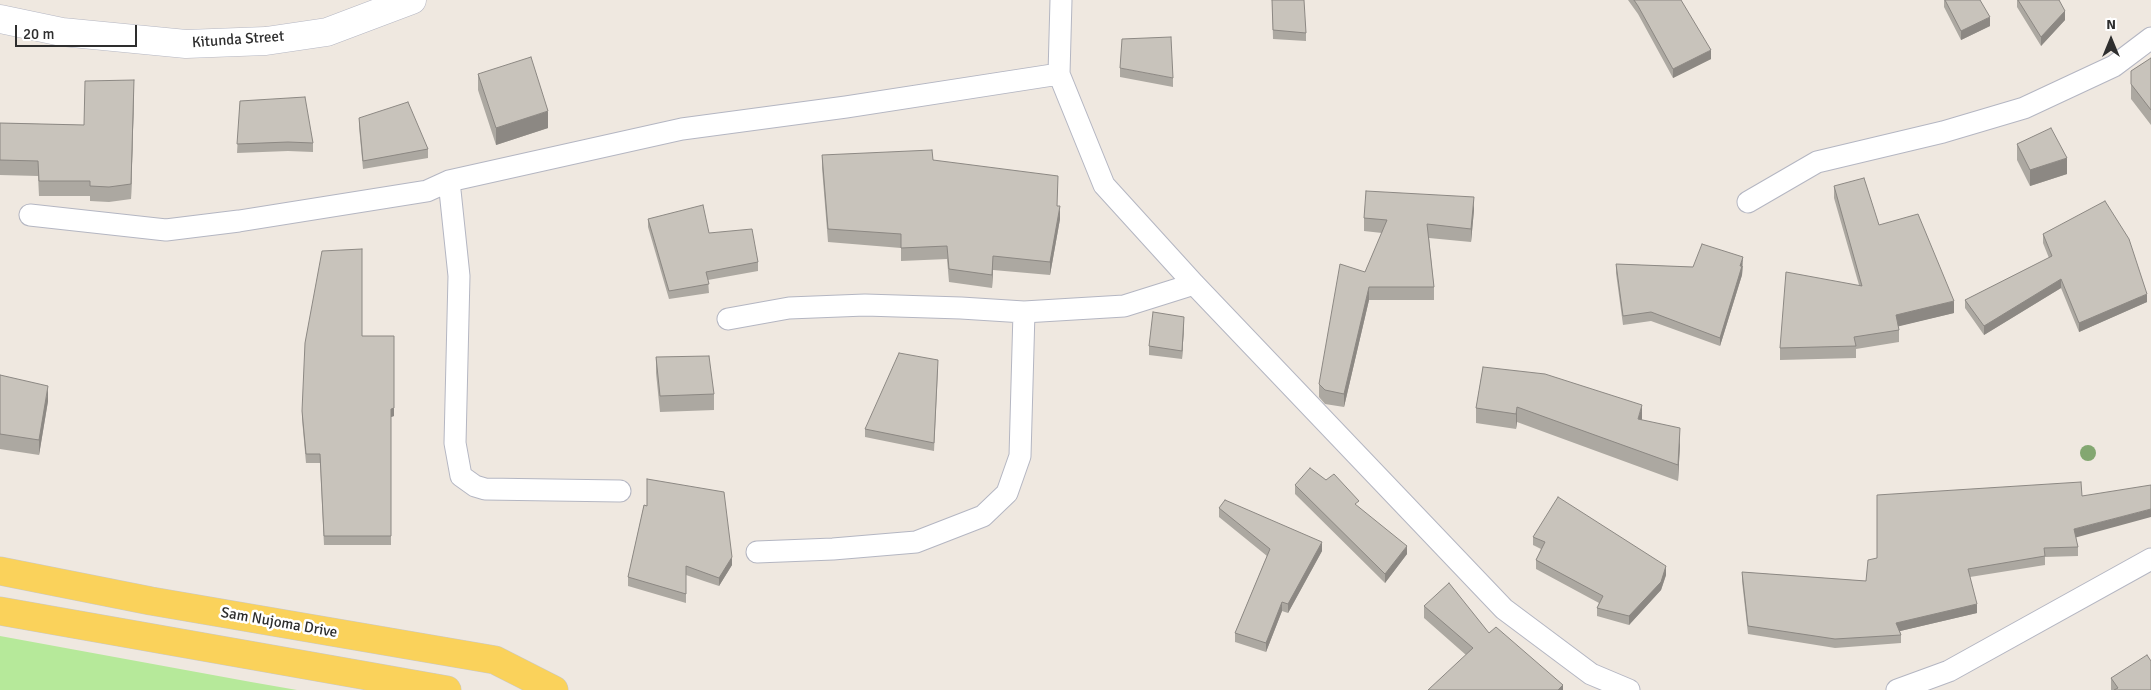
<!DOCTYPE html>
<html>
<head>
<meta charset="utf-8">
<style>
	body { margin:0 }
	#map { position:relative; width:2151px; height:690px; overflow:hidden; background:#efe8e0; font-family:Signika,sans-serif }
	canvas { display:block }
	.north { position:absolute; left:2086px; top:15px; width:50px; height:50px; -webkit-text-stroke:4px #fff; paint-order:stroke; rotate:0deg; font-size:14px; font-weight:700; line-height:20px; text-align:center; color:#2e2e2e }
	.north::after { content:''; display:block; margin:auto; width:18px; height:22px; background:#2e2e2e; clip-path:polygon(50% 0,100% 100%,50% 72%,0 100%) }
	.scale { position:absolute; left:15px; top:25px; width:122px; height:22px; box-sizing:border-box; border:2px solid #2e2e2e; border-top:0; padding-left:6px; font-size:15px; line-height:18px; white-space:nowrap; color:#2e2e2e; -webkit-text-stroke:4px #fff; paint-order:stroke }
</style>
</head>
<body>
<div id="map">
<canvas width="2151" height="690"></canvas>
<div class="north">N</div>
<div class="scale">20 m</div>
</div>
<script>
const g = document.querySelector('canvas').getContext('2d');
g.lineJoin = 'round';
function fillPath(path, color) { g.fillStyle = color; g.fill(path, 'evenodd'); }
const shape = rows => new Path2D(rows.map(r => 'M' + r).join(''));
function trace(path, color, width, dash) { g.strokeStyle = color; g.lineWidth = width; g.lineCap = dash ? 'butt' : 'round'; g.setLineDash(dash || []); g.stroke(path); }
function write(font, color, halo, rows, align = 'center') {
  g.font = font + ' Signika,sans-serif'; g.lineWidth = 5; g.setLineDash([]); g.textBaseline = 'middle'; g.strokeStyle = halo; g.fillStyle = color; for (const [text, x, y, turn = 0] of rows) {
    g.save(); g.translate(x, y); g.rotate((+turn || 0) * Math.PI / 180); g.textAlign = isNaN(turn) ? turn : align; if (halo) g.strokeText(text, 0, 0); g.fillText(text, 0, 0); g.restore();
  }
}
fillPath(shape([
	[0,636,251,682,297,690,0,690]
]), '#b6e99a');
const lane = shape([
	[1061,0,1059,74,1104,185,1194,284,1504,609,1591,674,1629,690],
	[449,181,459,276,455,443,461,476,475,486,485,489,620,491],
	[1748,202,1817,162,1943,132,2024,108,2114,66,2151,38],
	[30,215,166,230,239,221,427,191,449,181,682,129,846,107,1059,74],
	[728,319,789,308,865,305,961,308,1024,312,1124,306,1194,284],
	[757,552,833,549,916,542,983,516,1007,493,1020,456,1024,312],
	[1897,690,1949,671,2151,559]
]);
const street = shape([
	[0,19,62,32,186,44,266,41,327,32,412,0]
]);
const primary = shape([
	[0,571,151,601,495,660,554,690],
	[0,611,447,690]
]);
trace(lane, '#b4b6c2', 23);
trace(street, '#b4b6c2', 29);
trace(primary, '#c9c9c9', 29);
trace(lane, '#fff', 21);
trace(street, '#fff', 28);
trace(primary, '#fad25b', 28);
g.fillStyle = '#83a771';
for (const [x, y] of [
	[2088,453]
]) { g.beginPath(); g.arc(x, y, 8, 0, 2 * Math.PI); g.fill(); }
fillPath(shape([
	[1272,0,1306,33,1306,41,1273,39],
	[1628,0,1681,0,1711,59,1673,78,1638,14],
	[1944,0,1980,0,1990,26,1961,40,1944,7],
	[2017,0,2059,0,2065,20,2041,46,2017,7],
	[2151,58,2151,125,2131,99,2131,71],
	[1120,68,1173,78,1173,87,1120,77],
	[478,74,548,128,496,145,478,90],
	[134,95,131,199,109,202,90,201,90,196,39,196,38,176,0,175,0,123,84,125],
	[240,101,313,143,313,152,288,151,237,153],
	[359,118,428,149,428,158,363,169,359,127],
	[2017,144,2067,174,2030,186,2017,160],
	[822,155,933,160,1057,206,1060,219,1050,275,993,270,992,288,949,282,947,259,901,261,901,248,828,242,822,168],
	[1834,186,1879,225,1954,313,1898,326,1899,330,1899,342,1856,349,1856,358,1780,360,1780,348,1859,285,1834,198],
	[1474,210,1471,242,1429,238,1434,287,1434,300,1369,300,1344,407,1325,404,1319,397,1319,384,1365,272,1382,233,1364,231,1364,218],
	[648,219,709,233,758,262,758,271,708,280,709,293,669,299,648,227],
	[2043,234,2147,302,2079,332,2061,288,1984,335,1965,308,1965,300,2049,258,2043,243],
	[1616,264,1693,267,1743,266,1742,275,1720,346,1651,321,1623,325,1616,273],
	[1184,326,1182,359,1149,355,1149,346],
	[362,336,394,416,391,417,391,545,324,545,320,463,306,463,302,419,302,411],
	[656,357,714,394,714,410,660,412,656,373],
	[1483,367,1642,420,1680,444,1678,481,1517,422,1516,429,1476,423,1476,408],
	[938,369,934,451,865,437,865,429],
	[0,375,48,401,39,455,0,449],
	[1295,485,1359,507,1407,554,1385,583,1295,494],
	[644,505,732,565,719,586,686,575,686,603,628,586,628,577],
	[1219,508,1322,551,1288,613,1282,611,1266,652,1235,642,1235,633,1267,556,1219,517],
	[1533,537,1666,575,1661,590,1629,625,1597,616,1597,608,1599,603,1536,569,1536,560,1541,549,1533,545],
	[2076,538,2078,547,2078,556,2045,557,2045,565,1970,577,1977,613,1900,631,1901,635,1901,643,1835,648,1748,634,1742,581,1742,572,1866,581],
	[1424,606,1489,633,1563,690,1466,655,1424,618],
	[2111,678,2151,690,2111,690]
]), '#aca8a1');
fillPath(shape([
	[2065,11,2065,20,2041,46,2041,37],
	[1990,17,1990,26,1961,40,1961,31],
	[1711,50,1711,59,1673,78,1673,69],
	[134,80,134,95,131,199,131,184],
	[548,111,548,128,496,145,496,128],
	[2067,158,2067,174,2030,186,2030,170],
	[1474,197,1474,210,1471,242,1471,229],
	[1060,206,1060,219,1050,275,1050,262],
	[993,256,993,270,992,288,992,275],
	[1743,257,1742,275,1720,346,1720,338,1740,266],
	[2061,279,2061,288,1984,335,1984,326],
	[1369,287,1369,300,1344,407,1344,394],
	[2147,294,2147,302,2079,332,2079,323],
	[1954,301,1954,313,1896,327,1896,315],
	[1184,317,1184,326,1182,359,1182,351],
	[48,386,48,401,39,455,39,440],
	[1642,405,1642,420,1638,419],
	[1517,407,1517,422,1516,429,1516,414],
	[394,408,394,416,391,417,391,409],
	[1680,428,1680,444,1678,481,1678,465],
	[2151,509,2151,517,2074,538,2074,529],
	[1322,542,1322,551,1288,613,1288,604],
	[1407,546,1407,554,1385,583,1385,574],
	[732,557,732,565,719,586,719,578],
	[1666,566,1666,575,1661,590,1629,625,1629,616],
	[1282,602,1282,611,1266,652,1266,643],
	[1977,604,1977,613,1896,632,1896,623],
	[1563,685,1563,690,1558,690]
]), '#8c8883');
const building = shape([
	[1272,0,1304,0,1306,33,1273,30,1272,0],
	[1634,0,1681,0,1711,50,1673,69,1638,6,1634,0],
	[1945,0,1980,0,1990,17,1961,31,1945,0],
	[2018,0,2059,0,2065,11,2041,37,2018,0],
	[1171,37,1173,78,1120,68,1122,39,1171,37],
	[531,57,548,111,496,128,478,74,531,57],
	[2151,58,2151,110,2131,84,2131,71,2151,58],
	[134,80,131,184,109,187,90,186,90,181,39,181,38,161,0,160,0,123,84,125,85,81,134,80],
	[305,97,313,143,288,142,237,144,240,101,305,97],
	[408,102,428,149,363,161,359,118,408,102],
	[2051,128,2067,158,2030,170,2017,144,2051,128],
	[932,150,933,160,1058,176,1057,206,1060,206,1050,262,993,256,992,275,949,269,947,246,901,248,901,234,828,229,822,155,932,150],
	[1864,178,1879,225,1918,214,1954,301,1896,315,1899,330,1854,337,1856,346,1780,348,1786,272,1862,286,1834,186,1864,178],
	[1366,191,1474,197,1471,229,1427,224,1434,287,1369,287,1344,394,1325,390,1319,384,1340,264,1365,272,1387,220,1364,218,1366,191],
	[2105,201,2129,239,2147,294,2079,323,2061,279,1984,326,1965,300,2052,256,2043,234,2105,201],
	[703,205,709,233,752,229,758,262,706,272,709,284,669,291,648,219,703,205],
	[1702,244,1743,257,1740,266,1742,266,1720,338,1651,312,1623,316,1616,264,1693,267,1702,244],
	[362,249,362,336,394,336,394,408,391,409,391,536,324,536,320,454,306,454,302,411,305,343,322,251,362,249],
	[1153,312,1184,317,1182,351,1149,346,1153,312],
	[899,353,938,360,934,443,865,429,899,353],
	[709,356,714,394,660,396,656,357,709,356],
	[1483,367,1545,374,1642,405,1638,419,1680,428,1678,465,1517,407,1516,414,1476,408,1483,367],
	[0,375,48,386,39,440,0,434,0,375],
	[1310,468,1326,480,1334,474,1359,501,1355,504,1407,546,1385,574,1295,485,1310,468],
	[647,479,724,492,732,557,719,578,686,566,686,594,628,577,644,505,647,506,647,479],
	[2081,482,2082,496,2151,485,2151,509,2074,529,2078,547,2044,548,2045,556,1968,569,1977,604,1896,623,1901,635,1835,639,1748,626,1742,572,1866,581,1868,560,1877,558,1877,495,2081,482],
	[1558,497,1666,566,1661,582,1629,616,1597,608,1603,596,1536,560,1545,542,1533,537,1558,497],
	[1225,500,1322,542,1288,604,1282,602,1266,643,1235,633,1270,549,1219,508,1225,500],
	[1449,583,1489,633,1496,627,1563,685,1558,690,1428,690,1473,648,1424,606,1449,583],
	[2147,655,2151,661,2151,690,2114,690,2118,688,2111,678,2147,655]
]);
fillPath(building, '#c8c3bb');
trace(building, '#8c8883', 1);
write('15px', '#2e2e2e', '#fff', [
	["Kitunda Street",238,40,-4],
	["Sam Nujoma Drive",279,623,10]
]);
</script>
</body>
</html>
